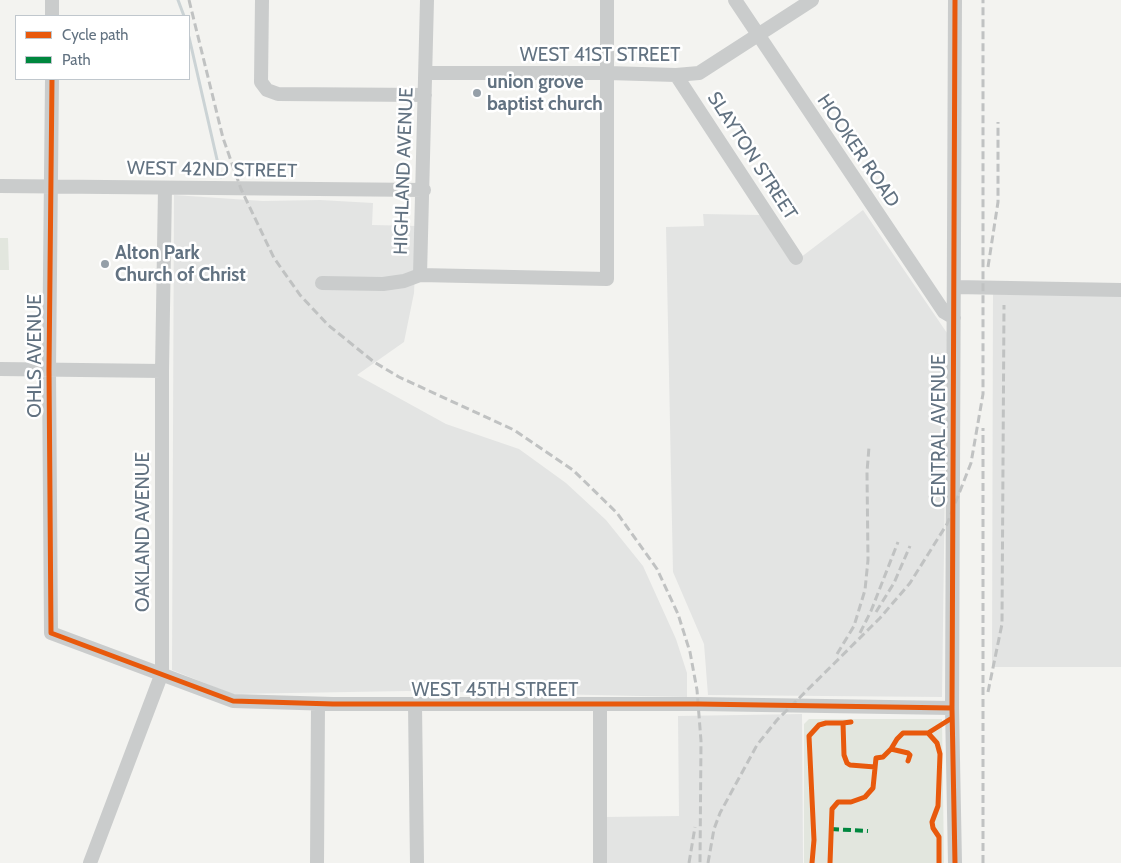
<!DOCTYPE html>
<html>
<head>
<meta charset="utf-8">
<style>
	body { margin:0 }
	#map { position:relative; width:1121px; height:863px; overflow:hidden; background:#f3f3f0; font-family:Cabin,sans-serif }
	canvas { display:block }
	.legend { position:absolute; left:15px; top:15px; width:175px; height:65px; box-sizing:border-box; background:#fff; border:1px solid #c0c7cd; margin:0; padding:6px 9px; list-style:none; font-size:15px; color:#627281 }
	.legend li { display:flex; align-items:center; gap:10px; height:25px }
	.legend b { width:25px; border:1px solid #c0c7cd }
</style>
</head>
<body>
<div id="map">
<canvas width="1121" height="863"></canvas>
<ul class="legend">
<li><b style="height:6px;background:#e8590c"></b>Cycle path</li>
<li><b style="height:6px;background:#00873e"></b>Path</li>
</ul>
</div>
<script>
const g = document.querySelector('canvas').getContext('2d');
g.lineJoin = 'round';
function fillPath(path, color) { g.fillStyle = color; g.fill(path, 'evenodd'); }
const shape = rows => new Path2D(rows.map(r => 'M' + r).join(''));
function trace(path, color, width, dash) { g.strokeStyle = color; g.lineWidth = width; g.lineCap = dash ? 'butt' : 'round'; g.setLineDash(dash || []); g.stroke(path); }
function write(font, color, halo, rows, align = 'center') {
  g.font = font + ' Cabin,sans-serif'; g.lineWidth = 5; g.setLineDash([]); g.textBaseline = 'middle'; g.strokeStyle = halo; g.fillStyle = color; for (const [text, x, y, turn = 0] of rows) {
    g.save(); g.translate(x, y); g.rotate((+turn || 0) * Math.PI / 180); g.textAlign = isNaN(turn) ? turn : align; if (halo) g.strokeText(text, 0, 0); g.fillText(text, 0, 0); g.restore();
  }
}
fillPath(shape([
	[174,195,263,201,320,200,373,203,372,225,417,226,414,293,404,342,357,375,446,424,519,449,566,483,606,520,643,566,676,639,687,673,687,697,407,691,232,694,172,670],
	[863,210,947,333,942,697,708,695,704,644,673,572,666,227,704,226,703,214,760,215,792,264],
	[993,291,1121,291,1121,667,992,667],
	[802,714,803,863,605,863,605,817,679,816,678,716]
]), '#e3e4e3');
fillPath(shape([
	[0,238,8,238,9,270,0,270],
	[809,719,942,719,944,863,804,863,804,724]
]), '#e2e6de');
trace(shape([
	[178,0,184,16],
	[189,37,221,177]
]), '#cbd3d5', 3);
trace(shape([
	[262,0,261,82,267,90,278,94,425,95],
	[735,0,944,312,954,318],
	[955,0,952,708,955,863],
	[52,16,52,0],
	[426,73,608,73,676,75,699,73,812,0],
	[676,75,796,258],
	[52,79,49,369,51,633,233,701,333,704,699,704,952,708],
	[0,186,424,190],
	[420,275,607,279,607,0],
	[322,283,383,284,404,281,420,275,427,0],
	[955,287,1121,290],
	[0,369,162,371],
	[415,704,417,863],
	[600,705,600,863],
	[90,863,162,673,162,371,165,188],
	[317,863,318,704]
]), '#cacccc', 14);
trace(shape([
	[189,0,223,138,241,189,274,258,300,295,328,325,374,362,399,377,514,430,573,470,617,513,657,569,678,614,690,652,697,690,701,741,700,863],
	[988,267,998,202,998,122],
	[876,612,894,583,910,546],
	[860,633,871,611,898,542],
	[837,654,854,626,865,590,868,560,867,472,869,447],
	[988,692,1002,624,1004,305],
	[689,863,695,827],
	[708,863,714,829,720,813,757,745,777,720,880,618,910,583,947,524,971,463,983,394,983,0],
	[983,863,983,428]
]), '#c0c2c2', 3, [8, 4]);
trace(shape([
	[831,829,868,831]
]), '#00873e', 4, [8, 4]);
trace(shape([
	[955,0,952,708,955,863],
	[52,79,49,369,51,633,233,701,333,704,699,704,952,708],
	[851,722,843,723,844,755,847,763,850,765,875,767],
	[928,733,937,743,940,754,938,806,932,822,933,828,939,837,939,863],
	[908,761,910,755,908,753,891,749,897,739,903,733,928,733,952,718],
	[812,863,814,840,809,736,819,725,826,723,843,723],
	[830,863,832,809,838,802,851,802,865,797,873,788,876,758,883,757,891,749]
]), '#e8590c', 5);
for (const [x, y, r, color] of [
	[477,93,5,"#959fa8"],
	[105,264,5,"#959fa8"]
]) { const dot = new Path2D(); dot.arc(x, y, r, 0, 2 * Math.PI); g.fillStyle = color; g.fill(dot); trace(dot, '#fff', 2); }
write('19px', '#627281', '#fff', [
	["WEST 41ST STREET",600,55],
	["HOOKER ROAD",858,151,56],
	["SLAYTON STREET",752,156,57],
	["WEST 42ND STREET",212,170,1],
	["HIGHLAND AVENUE",404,171,-88],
	["OHLS AVENUE",35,356,-90],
	["CENTRAL AVENUE",939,431,-90],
	["OAKLAND AVENUE",143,532,-90],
	["WEST 45TH STREET",495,690]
]);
write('bold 19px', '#627281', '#fff', [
	["union grove",487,82],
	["baptist church",487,104],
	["Alton Park",115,253],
	["Church of Christ",115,275]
], 'left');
</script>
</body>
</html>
